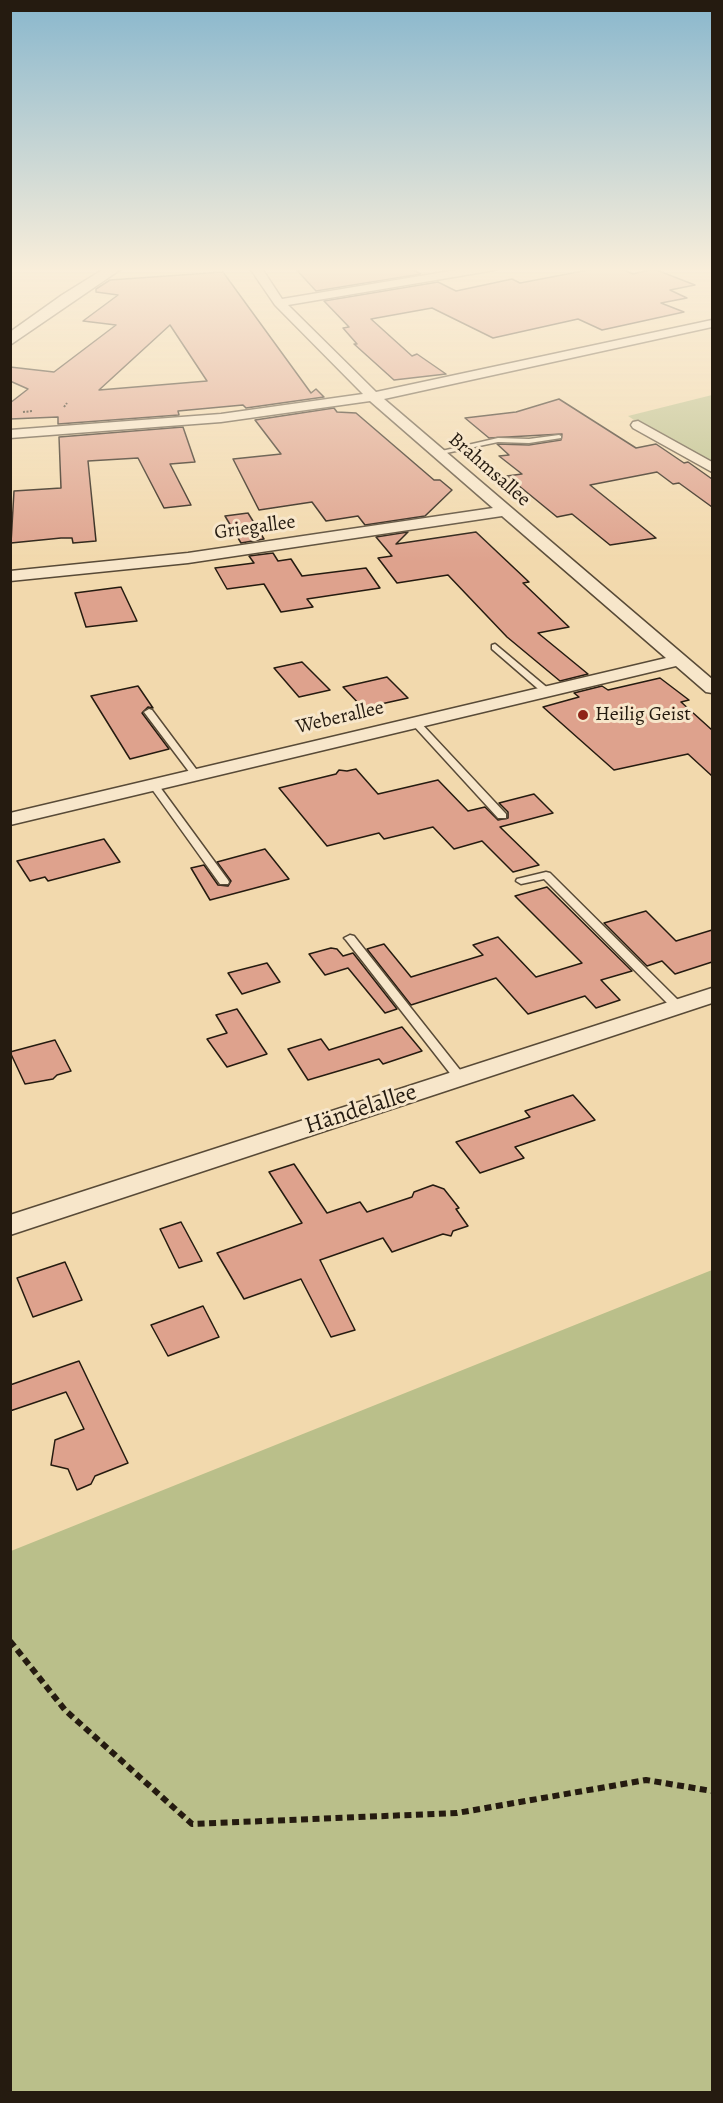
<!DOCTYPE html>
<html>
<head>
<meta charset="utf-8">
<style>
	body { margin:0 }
	#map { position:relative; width:723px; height:2103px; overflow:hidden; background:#f2d9ad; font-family:Alegreya,serif }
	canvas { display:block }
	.frame { position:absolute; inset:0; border:12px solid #251b10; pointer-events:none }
</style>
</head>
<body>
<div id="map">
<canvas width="723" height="2103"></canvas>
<div class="frame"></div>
</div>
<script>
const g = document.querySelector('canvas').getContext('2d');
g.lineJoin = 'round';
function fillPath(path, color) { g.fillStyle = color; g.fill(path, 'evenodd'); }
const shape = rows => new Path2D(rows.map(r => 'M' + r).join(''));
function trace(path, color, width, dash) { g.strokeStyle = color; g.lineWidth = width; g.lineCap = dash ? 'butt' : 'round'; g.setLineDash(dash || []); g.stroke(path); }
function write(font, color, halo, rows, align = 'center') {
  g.font = font + ' Alegreya,serif'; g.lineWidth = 6; g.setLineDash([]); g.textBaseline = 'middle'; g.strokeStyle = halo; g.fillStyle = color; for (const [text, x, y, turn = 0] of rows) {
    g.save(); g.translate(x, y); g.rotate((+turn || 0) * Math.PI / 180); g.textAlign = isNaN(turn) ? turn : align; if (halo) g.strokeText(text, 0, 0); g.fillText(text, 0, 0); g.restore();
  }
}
fillPath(shape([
	[712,395,712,471,628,416],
	[712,1270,712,2092,11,2092,11,1551]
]), '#babf8a');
const building = shape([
	[294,267,408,267,421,274,316,291,294,267],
	[604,267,617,267,633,274,654,269,695,285,670,290,687,298,661,303,684,312,602,330,578,319,493,338,432,308,371,319,412,356,417,354,446,374,394,380,354,344,357,344,343,328,349,327,324,301,438,282,456,291,512,279,520,283,604,267],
	[223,272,311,393,316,389,324,397,246,408,243,405,178,411,179,415,58,424,58,417,10,419,10,403,28,389,10,381,10,367,54,372,116,325,83,321,118,295,96,292,96,289,110,280,223,272],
	[170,325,207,381,99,390,170,325],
	[559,399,636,448,656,444,684,463,688,462,712,479,712,507,679,483,673,484,657,472,590,485,656,538,610,545,572,514,557,517,507,476,522,474,499,456,509,455,497,444,529,445,561,440,562,434,489,438,465,418,516,412,559,399],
	[334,408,337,412,356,413,434,480,440,480,452,490,425,516,365,525,358,516,326,521,312,502,259,510,233,459,281,454,255,420,334,408],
	[183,427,195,462,170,464,191,505,164,508,138,458,88,461,96,541,73,543,72,538,61,538,11,543,14,491,61,488,59,437,183,427],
	[248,513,264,539,241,543,225,516,248,513],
	[408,532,396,544,476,532,529,582,523,583,569,627,538,633,588,674,560,681,507,637,448,575,397,583,378,558,392,556,376,537,408,532],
	[273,553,278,561,291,559,302,576,366,568,380,588,307,599,313,607,281,612,264,584,227,589,215,568,254,563,249,556,273,553],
	[121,587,137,621,86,627,75,593,121,587],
	[302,662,330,690,299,697,274,668,302,662],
	[387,677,408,698,363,708,343,687,387,677],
	[660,678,689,700,681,702,712,730,712,776,688,754,614,770,543,707,579,697,574,693,602,686,608,690,660,678],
	[138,686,153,708,148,707,142,713,169,749,130,759,91,696,138,686],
	[356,769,378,794,438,780,468,811,485,807,498,820,508,818,508,812,499,803,534,794,553,813,500,827,539,865,513,872,482,841,454,849,433,827,384,839,379,833,327,846,279,788,336,774,339,770,347,771,356,769],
	[104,839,120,862,48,881,45,877,30,881,17,861,104,839],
	[265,849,289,879,210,900,191,868,204,865,218,885,228,886,231,881,217,862,265,849],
	[547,887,632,971,601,980,620,1000,596,1008,585,996,528,1014,496,978,411,1005,367,949,384,944,411,977,483,955,473,945,498,937,536,977,582,963,515,896,547,887],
	[646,911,676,941,712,930,712,962,675,974,662,961,647,966,604,923,646,911],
	[331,948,337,949,343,956,353,953,397,1009,385,1013,348,968,325,975,309,954,331,948],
	[267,963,280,982,242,994,228,973,267,963],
	[237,1009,267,1054,227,1067,207,1039,227,1033,216,1015,237,1009],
	[402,1027,422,1051,383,1064,379,1059,308,1080,288,1049,321,1039,329,1050,402,1027],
	[55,1040,71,1071,57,1075,53,1079,25,1084,10,1052,55,1040],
	[573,1095,595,1120,515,1147,524,1158,480,1173,456,1142,530,1117,525,1111,573,1095],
	[294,1164,327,1213,360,1202,367,1212,412,1197,414,1192,433,1185,444,1189,459,1208,456,1209,468,1226,453,1231,451,1236,443,1234,392,1252,383,1238,320,1260,355,1330,331,1337,301,1279,244,1299,217,1253,302,1223,269,1172,294,1164],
	[181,1222,202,1261,179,1268,160,1229,181,1222],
	[65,1262,82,1300,33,1317,17,1278,65,1262],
	[203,1306,219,1337,168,1356,151,1325,203,1306],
	[79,1361,128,1463,95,1476,91,1484,77,1490,68,1469,51,1465,55,1440,84,1429,66,1392,10,1411,10,1385,79,1361]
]);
fillPath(building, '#dea28d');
trace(building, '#251b10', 1.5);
const service = shape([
	[559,435,561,436,561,438,529,443,498,442,437,455,433,453,498,438,529,439,559,435],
	[495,644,550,690,550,694,544,694,492,649,492,645,495,644],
	[149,709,152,710,199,773,199,777,193,777,144,712,149,709],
	[416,720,419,721,506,814,506,818,498,818,413,725,411,723,416,720],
	[154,782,157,783,228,880,229,882,228,884,220,884,149,785,154,782],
	[546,872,550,873,681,1003,683,1006,681,1009,673,1009,544,879,521,884,516,881,517,879,546,872],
	[350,935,354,936,464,1075,466,1078,464,1081,456,1081,346,940,344,938,350,935]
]);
const minor = shape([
	[249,267,261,267,282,299,474,267,501,267,495,270,288,305,376,392,712,320,712,327,384,399,712,679,712,693,706,692,676,666,10,825,10,813,666,658,502,516,188,563,10,581,10,571,188,553,493,508,370,401,221,422,10,438,10,430,221,414,363,394,275,305,249,267],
	[638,421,712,462,712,472,633,428,631,425,633,422,638,421],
	[712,988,712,1003,10,1235,10,1215,712,988]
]);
const tertiary = shape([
	[107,267,124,267,10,345,10,332,62,295,107,267]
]);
trace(service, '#584a37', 3);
trace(minor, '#584a37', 3);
trace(tertiary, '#584a37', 3);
trace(shape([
	[64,407,67,403],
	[23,412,33,411]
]), '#251b10', 2, [2, 1.5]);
trace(shape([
	[10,1641,65,1710,192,1824,457,1813,646,1780,712,1791]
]), '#251b10', 6, [7, 4.5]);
fillPath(service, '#f7e6ca');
fillPath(minor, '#f7e6ca');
fillPath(tertiary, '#f7e6ca');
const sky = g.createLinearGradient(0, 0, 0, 562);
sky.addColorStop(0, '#89b7cd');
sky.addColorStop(0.48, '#f9eeda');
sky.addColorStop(1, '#f9eeda00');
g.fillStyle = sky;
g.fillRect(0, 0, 723, 562);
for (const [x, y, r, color] of [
	[583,715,6,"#8f2418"]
]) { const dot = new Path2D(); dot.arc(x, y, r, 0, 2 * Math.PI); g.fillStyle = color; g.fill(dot); trace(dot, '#f7e6ca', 2); }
write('20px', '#251b10', '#f7e6ca', [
	["Brahmsallee",489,470,41],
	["Griegallee",255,528,-8],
	["Weberallee",340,718,-13]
]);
write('20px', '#251b10', '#f7e6ca', [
	["Heilig Geist",595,715]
], 'left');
write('24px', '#251b10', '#f7e6ca', [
	["Händelallee",361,1110,-18]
]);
</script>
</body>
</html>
